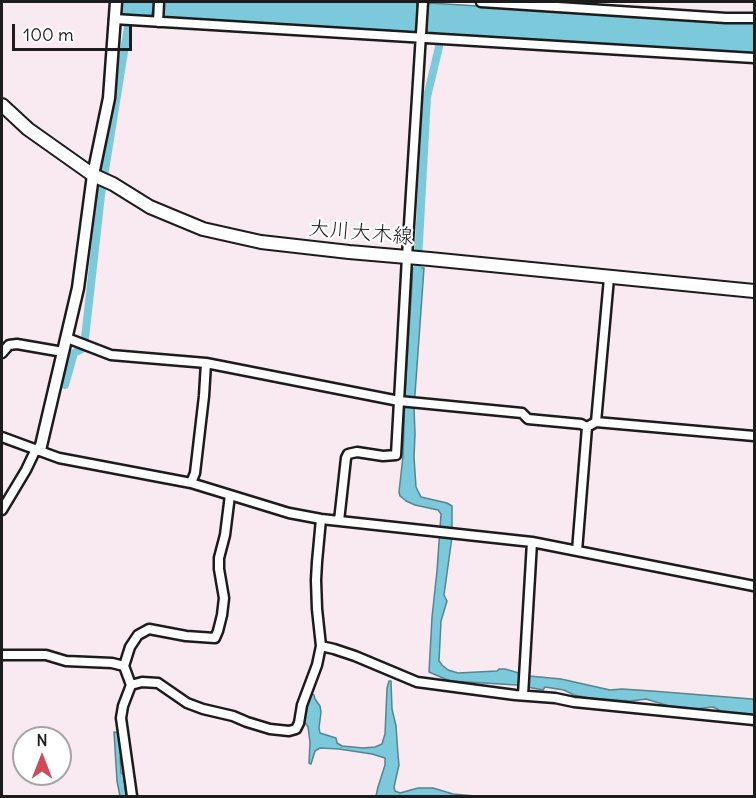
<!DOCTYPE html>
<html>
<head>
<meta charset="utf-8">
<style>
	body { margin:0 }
	#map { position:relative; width:756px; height:798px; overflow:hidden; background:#f9e9f0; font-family:Delius,sans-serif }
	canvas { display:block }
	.frame { position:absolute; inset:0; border:3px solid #1c1c1c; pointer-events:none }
	.north { position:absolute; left:12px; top:726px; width:60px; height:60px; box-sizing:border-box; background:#fff; border:2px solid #a4a4a4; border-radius:50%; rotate:0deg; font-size:16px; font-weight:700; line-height:24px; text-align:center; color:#1c1c1c }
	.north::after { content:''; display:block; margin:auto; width:21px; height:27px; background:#d1495b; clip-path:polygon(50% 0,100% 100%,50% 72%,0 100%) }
	.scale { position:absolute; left:12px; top:24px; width:120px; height:27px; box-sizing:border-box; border:3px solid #1c1c1c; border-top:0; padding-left:8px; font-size:18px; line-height:21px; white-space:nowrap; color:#1c1c1c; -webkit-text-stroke:4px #fff; paint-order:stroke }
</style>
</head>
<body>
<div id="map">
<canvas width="756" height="798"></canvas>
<div class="frame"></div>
<div class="north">N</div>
<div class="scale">100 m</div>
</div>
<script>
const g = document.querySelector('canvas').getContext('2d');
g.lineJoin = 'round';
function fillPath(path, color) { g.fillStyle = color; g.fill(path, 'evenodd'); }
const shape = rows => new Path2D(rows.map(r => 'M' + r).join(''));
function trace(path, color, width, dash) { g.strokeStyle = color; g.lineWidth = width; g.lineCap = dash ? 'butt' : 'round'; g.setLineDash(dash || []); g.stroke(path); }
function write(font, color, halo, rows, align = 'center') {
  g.font = font + ' Delius,"Klee One",sans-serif'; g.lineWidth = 4.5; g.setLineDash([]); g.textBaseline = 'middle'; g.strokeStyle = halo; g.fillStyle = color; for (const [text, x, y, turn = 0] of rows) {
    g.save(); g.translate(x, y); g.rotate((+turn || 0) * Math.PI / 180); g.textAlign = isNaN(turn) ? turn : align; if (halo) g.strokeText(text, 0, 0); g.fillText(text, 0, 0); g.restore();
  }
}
const water = shape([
	[120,2,417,2,417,13,426,14,427,5,429,3,754,23,754,53,427,33,426,23,417,22,417,31,415,32,164,17,163,15,163,6,154,6,151,17,122,16,119,12,120,2],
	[413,268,424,268,414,408,415,434,414,457,416,487,421,497,447,503,452,506,452,537,444,595,447,601,441,621,439,661,442,665,448,670,458,673,497,671,499,669,505,669,529,676,561,679,610,690,622,689,652,691,752,699,754,700,754,715,722,713,719,710,713,707,695,709,669,706,646,699,631,701,589,698,574,695,564,690,545,687,543,690,517,685,450,681,429,672,432,617,437,571,441,514,438,510,415,505,406,501,400,496,399,492,403,456,405,393,413,268],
	[389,681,391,681,392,709,396,726,398,755,399,765,394,787,395,791,400,793,418,788,433,788,453,794,475,796,376,796,378,787,385,765,385,758,372,754,339,749,320,748,315,751,311,764,309,763,310,742,308,727,304,721,308,696,311,693,314,695,315,699,320,706,321,712,319,728,320,733,336,738,337,743,342,746,363,748,375,747,382,744,385,734,387,688,389,681],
	[114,732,120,733,123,755,120,757,121,773,124,775,124,777,126,796,120,796,117,781,114,732]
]);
fillPath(water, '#7dc9dc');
trace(water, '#56848f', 1.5);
trace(shape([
	[417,278,427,97,439,47,437,32],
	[65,385,74,353,82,349,85,338,101,195,132,2]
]), '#7dc9dc', 8);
const minor = shape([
	[481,2,726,18,754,18],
	[114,19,754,58],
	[158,22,159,2],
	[67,338,111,355,206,363,399,401,522,413,528,419,581,424,587,427],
	[2,353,9,345,17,344,63,352],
	[596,422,609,278],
	[587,427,596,422,754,436],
	[2,437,59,458,191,483,289,513,321,519,532,542,754,586],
	[191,483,195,473,204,396,206,363],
	[2,510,26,470,36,449],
	[339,521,346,458,348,454,357,452,383,456,396,455,407,257,423,2],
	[577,551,587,427],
	[321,646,334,649,355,656,417,682,515,695,555,698,574,702,754,720],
	[2,655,46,655,66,661,112,663,124,666],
	[131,685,142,682,158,683,187,703,203,709,233,716,247,722,270,729,289,731,296,729,299,723,302,705,317,665,321,646,317,609,316,580,317,562,321,519],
	[523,695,532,542],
	[132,796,121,718,123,706,131,685,124,666,130,647,138,635,149,629,186,636,215,638,218,631,222,615,224,598,219,569,219,558,225,535,230,495]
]);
const tertiary = shape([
	[40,450,78,288,93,175,109,98,116,2]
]);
const primary = shape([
	[2,105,28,129,93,175,113,184,150,207,203,229,261,242,349,252,430,259,754,291]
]);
trace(minor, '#1c1c1c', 13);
trace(tertiary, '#1c1c1c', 15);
trace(primary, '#1c1c1c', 16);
trace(minor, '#fff', 8);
trace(tertiary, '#fff', 10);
trace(primary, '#fff', 12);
write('21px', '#1c1c1c', '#fff', [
	["大川大木線",361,233,5]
]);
</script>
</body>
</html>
